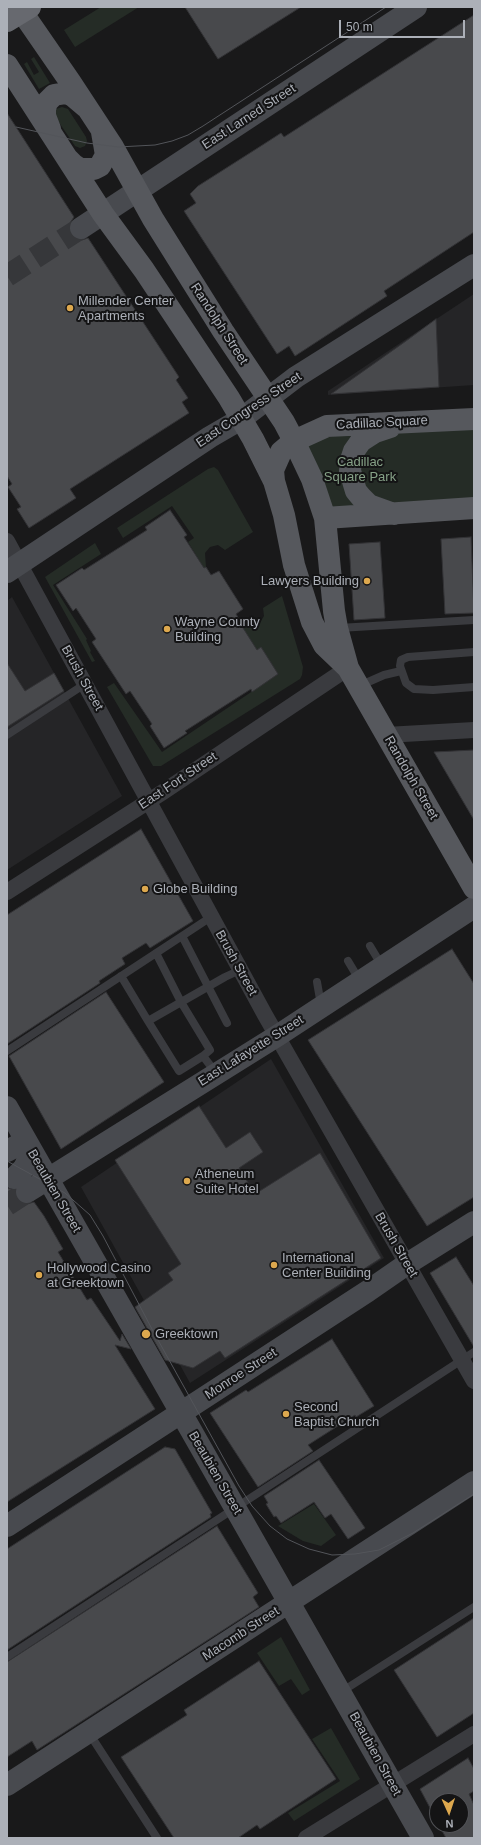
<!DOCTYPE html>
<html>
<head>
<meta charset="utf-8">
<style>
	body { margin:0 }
	#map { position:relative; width:481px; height:1845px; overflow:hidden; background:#19191a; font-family:Arial,sans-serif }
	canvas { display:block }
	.frame { position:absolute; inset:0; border:8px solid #acb0b8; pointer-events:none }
	.north { position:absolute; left:429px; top:1793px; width:40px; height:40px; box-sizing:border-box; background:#141415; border:1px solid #515256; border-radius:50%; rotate:177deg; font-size:11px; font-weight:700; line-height:16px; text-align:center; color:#acb0b8 }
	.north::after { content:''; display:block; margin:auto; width:14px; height:18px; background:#dda84e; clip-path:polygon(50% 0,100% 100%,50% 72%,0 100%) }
	.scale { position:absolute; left:339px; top:20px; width:126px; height:18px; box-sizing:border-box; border:2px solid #acb0b8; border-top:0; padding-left:5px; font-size:12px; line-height:14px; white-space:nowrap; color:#acb0b8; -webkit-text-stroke:3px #141415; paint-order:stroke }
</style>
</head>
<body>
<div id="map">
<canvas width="481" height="1845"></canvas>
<div class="frame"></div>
<div class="north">N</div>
<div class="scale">50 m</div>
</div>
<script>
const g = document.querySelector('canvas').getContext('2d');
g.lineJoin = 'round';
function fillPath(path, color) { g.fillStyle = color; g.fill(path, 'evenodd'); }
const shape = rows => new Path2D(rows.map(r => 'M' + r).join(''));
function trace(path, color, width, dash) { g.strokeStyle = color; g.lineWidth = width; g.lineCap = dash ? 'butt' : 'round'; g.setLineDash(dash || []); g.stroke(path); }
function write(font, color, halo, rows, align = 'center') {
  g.font = font + ' Arial,sans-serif'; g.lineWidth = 4; g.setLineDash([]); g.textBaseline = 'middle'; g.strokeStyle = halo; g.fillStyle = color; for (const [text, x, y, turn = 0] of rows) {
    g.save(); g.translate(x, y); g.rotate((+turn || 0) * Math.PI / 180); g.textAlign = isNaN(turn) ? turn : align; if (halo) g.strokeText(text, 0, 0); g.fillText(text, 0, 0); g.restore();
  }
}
fillPath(shape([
	[474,294,474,385,328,395,328,391],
	[12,597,122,796,7,870,7,601],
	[271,1059,384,1258,190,1383,81,1187]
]), '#252527');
fillPath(shape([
	[101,7,139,7,75,47,64,30],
	[34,57,50,83,39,89,24,64,27,62,34,75,39,72,31,59],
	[62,107,68,109,86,137,87,141,85,146,80,148,75,146,56,118,56,109],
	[474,419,474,508,325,518,294,441],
	[214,467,218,470,253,532,225,550,218,545,210,547,205,553,206,567,204,568,188,542,194,538,172,506,123,538,117,528,208,469],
	[95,543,101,554,53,585,87,639,86,640,91,651,90,652,95,661,92,662,45,577],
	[282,596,303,667,302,675,300,679,161,766,153,766,107,687,114,683,162,752,278,674,261,648,257,650,238,620,239,619,251,626,259,624,264,616,263,608],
	[314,1504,336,1535,321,1546,303,1541,278,1526],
	[281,1637,310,1690,302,1695,291,1679,279,1686,257,1653],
	[331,1728,360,1779,294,1821,288,1813,340,1781,312,1739]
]), '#252c26');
const building = shape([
	[185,7,301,7,218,59,185,7],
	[474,15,474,232,384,291,387,296,295,356,289,346,277,354,184,211,196,203,190,194,198,186,264,144,281,133,284,137,474,15],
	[7,113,74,217,70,223,69,228,70,235,76,239,82,240,88,238,179,377,176,380,188,398,182,402,189,413,70,489,76,498,29,528,17,509,21,507,8,487,12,484,7,476,7,113],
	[436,319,439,387,331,394,406,341,436,319],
	[170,510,187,535,184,537,204,568,206,567,211,575,219,571,243,609,236,614,239,619,238,620,257,650,261,647,278,674,252,692,251,689,185,731,187,733,164,748,150,726,152,724,130,691,126,694,92,642,96,639,76,608,73,611,56,585,82,568,84,570,147,530,145,527,170,510],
	[471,537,474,613,445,614,441,539,471,537],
	[380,542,385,618,354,620,349,544,380,542],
	[7,663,25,691,54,673,64,691,7,727,7,663],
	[474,750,474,820,434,752,474,750],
	[141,829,193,921,150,948,146,943,122,958,125,964,99,981,100,983,7,1044,7,915,141,829],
	[452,949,474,984,474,1197,427,1226,308,1040,452,949],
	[106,992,164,1082,61,1149,9,1056,106,992],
	[199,1106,226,1148,250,1132,263,1152,239,1168,255,1194,320,1153,381,1258,225,1358,220,1351,193,1368,165,1360,135,1307,173,1280,168,1273,181,1264,115,1160,199,1106],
	[7,1188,15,1190,16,1198,21,1203,27,1204,34,1202,44,1216,63,1249,58,1252,87,1300,91,1298,120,1341,122,1334,131,1349,115,1345,155,1409,7,1502,7,1188],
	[456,1257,474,1286,474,1347,430,1273,456,1257],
	[332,1339,374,1406,356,1417,355,1415,308,1445,313,1451,258,1487,210,1413,246,1390,248,1392,332,1339],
	[165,1447,175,1449,212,1513,210,1514,211,1517,7,1650,7,1549,165,1447],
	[319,1460,365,1528,348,1539,331,1514,325,1518,314,1502,281,1523,276,1516,274,1517,266,1504,268,1503,264,1496,319,1460],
	[217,1526,258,1593,253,1597,259,1607,37,1750,32,1741,7,1757,7,1662,217,1526],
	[474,1618,474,1713,437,1737,394,1670,474,1618],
	[259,1661,336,1779,260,1829,257,1825,238,1838,174,1838,121,1757,187,1715,184,1710,259,1661],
	[468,1758,474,1769,474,1791,469,1794,474,1805,474,1838,446,1838,439,1825,461,1825,461,1801,437,1801,437,1821,420,1789,468,1758]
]);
fillPath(building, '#48494c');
trace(building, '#333336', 1);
trace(shape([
	[7,276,81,228],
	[7,1205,27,1192]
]), '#36373a', 22, [22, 11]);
trace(shape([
	[339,628,474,620],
	[474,652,408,657,401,660,400,666,406,683,414,689,433,690,474,687],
	[359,686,384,675,401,671],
	[7,735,85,684],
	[182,936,227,1023],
	[370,946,382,966],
	[156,953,181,1002,210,1050,203,1056],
	[348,961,360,981],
	[121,976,148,1021],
	[317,982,321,1005],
	[7,1051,211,917],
	[216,1073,203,1056,179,1071,148,1021,225,977,240,970],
	[7,1657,474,1352],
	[341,1692,474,1607],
	[89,1733,157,1838]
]), '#3a3b3f', 8);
trace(shape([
	[7,541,265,1015,474,1381],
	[386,735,474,730],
	[7,892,163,792,348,668],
	[306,1838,474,1734]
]), '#3a3b3f', 16);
trace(shape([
	[81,228,416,7],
	[7,572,210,437,241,419,296,377,474,265],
	[7,1107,423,1838],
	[7,1151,26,1141],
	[14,1178,24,1168,27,1162,29,1154,28,1145],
	[27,1192,277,1036,474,907],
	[7,1526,368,1291,407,1264,474,1222],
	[7,1785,474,1482]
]), '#484a4f', 22);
trace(shape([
	[22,12,71,83,113,147,153,219,223,331,284,422,294,441,312,479,325,518,334,611,337,628,348,668,474,888],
	[7,65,103,214,144,270,229,398,253,439,274,481,284,515,294,565,312,622,324,645,347,667],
	[50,129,45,116,45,109,47,102,54,95,66,93,73,96,86,107],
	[67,158,74,165,80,169,94,169,100,166,106,155,102,132],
	[390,427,375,432,361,441,354,451,351,460,350,471,356,491,361,497,369,505,394,514],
	[274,481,273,470,281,452,294,441,327,426,474,419],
	[325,518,474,508]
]), '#56585d', 22);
trace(shape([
	[7,21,30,7]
]), '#67696f', 22);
trace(shape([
	[16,127,87,143,118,147,155,145,172,141,188,135,203,126,386,7],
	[7,1161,65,1193,90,1215,103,1236,153,1331,239,1486,252,1506,270,1526,287,1539,309,1549,332,1555,355,1554,379,1550,413,1533,474,1494]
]), '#53555a', 1);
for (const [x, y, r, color] of [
	[70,308,4,"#dda84e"],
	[367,581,4,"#dda84e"],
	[167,629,4,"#dda84e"],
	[145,889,4,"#dda84e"],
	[187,1181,4,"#dda84e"],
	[274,1265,4,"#dda84e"],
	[39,1275,4,"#dda84e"],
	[146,1334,5,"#dda84e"],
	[286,1414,4,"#dda84e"]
]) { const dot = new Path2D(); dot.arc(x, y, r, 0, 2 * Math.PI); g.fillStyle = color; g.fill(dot); trace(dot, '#141415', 1.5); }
write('13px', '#acb0b8', '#141415', [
	["East Larned Street",249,117,-33],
	["Randolph Street",219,324,57],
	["East Congress Street",249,410,-34],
	["Cadillac Square",382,423,-3],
	["Brush Street",82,678,61],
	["Randolph Street",411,778,60],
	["East Fort Street",178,781,-34],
	["Brush Street",236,963,61],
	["East Lafayette Street",251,1051,-32],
	["Beaubien Street",54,1191,60],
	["Brush Street",396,1245,60],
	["Monroe Street",241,1374,-33],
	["Beaubien Street",215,1473,60],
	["Macomb Street",241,1634,-33],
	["Beaubien Street",375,1754,61]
]);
write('13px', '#acb0b8', '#141415', [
	["Millender Center",78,301],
	["Apartments",78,316],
	["Lawyers Building",359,581,"right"],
	["Wayne County",175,622],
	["Building",175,637],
	["Globe Building",153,889],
	["Atheneum",195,1174],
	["Suite Hotel",195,1189],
	["International",282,1258],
	["Center Building",282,1273],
	["Hollywood Casino",47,1268],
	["at Greektown",47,1283],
	["Greektown",155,1334],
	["Second",294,1407],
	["Baptist Church",294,1422]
], 'left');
write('13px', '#86a187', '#141415', [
	["Cadillac",360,462],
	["Square Park",360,477]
]);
</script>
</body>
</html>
